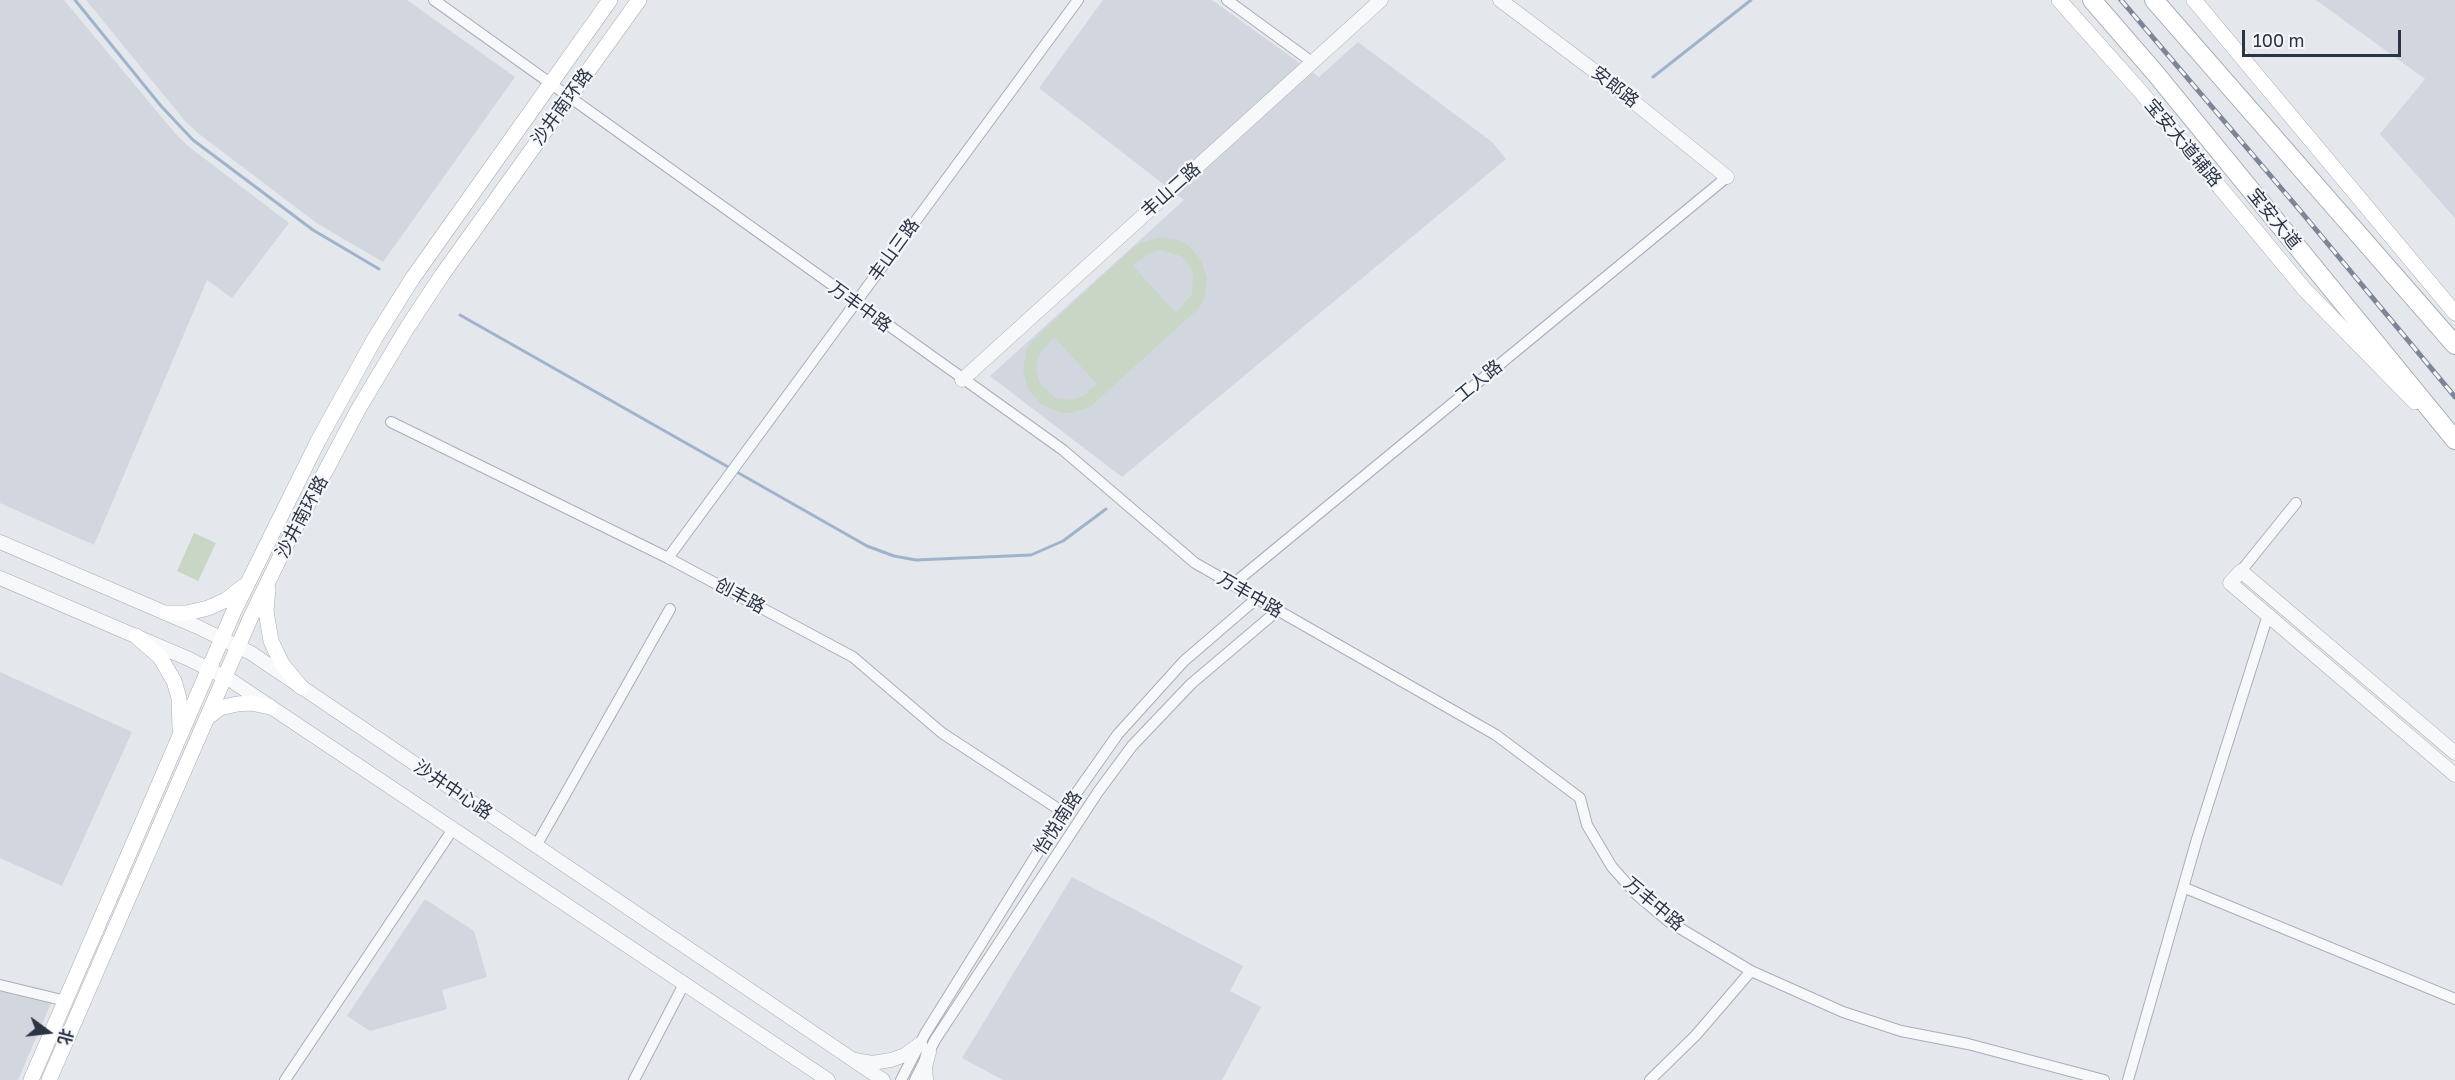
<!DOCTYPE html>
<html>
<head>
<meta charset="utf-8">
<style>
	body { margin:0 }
	#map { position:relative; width:2455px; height:1080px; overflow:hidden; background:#e4e7ec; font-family:"Golos Text","Noto Sans SC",sans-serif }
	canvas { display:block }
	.north { position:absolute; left:18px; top:1002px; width:60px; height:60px; -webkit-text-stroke:4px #f4f6f9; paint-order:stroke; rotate:105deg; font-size:16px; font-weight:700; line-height:24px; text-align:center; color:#2b3445 }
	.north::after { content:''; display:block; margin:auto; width:21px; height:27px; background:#2b3445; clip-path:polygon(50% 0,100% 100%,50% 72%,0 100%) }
	.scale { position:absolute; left:2242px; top:30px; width:159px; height:27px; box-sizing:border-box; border:3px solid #2b3445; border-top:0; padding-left:8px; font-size:18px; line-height:21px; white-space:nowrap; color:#2b3445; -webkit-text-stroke:4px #f4f6f9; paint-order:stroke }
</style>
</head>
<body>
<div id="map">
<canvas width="2455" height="1080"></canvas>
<div class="north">北</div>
<div class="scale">100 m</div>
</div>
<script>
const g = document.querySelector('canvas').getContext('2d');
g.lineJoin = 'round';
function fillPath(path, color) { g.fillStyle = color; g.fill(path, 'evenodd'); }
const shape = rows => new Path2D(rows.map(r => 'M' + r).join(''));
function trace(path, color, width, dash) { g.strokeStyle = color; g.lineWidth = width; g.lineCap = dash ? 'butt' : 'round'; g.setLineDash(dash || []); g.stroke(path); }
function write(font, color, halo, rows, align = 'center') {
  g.font = font + ' "Golos Text","Noto Sans SC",sans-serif'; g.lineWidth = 4.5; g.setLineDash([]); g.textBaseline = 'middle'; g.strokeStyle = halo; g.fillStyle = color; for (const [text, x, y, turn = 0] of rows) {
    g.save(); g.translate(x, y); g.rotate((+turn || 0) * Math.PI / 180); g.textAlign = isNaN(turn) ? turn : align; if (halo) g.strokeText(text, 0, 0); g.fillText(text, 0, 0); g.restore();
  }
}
fillPath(shape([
	[0,0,64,0,174,132,188,146,289,223,232,298,207,280,94,545,0,503],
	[86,0,407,0,515,77,383,262,318,224,199,134,185,121],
	[1103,0,1212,0,1319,77,1358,42,1492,142,1506,159,1122,477,990,376,1184,200,1039,88],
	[2316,0,2455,0,2455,218,2380,134,2425,79],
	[0,672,132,732,62,886,0,858],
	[1072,877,1243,966,1230,991,1261,1007,1222,1080,1003,1080,962,1058],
	[425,899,474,931,487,977,442,990,447,1009,370,1031,347,1016],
	[0,991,51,1003,18,1080,0,1080]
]), '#d2d6de');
fillPath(shape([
	[1160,237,1179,240,1188,245,1201,260,1207,279,1204,299,1199,308,1090,407,1070,413,1060,412,1042,405,1029,390,1023,371,1026,351,1031,342,1133,248,1141,243],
	[1160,250,1181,256,1186,260,1193,273,1192,294,1176,313,1133,266,1147,254],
	[1054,337,1097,384,1083,396,1070,400,1056,398,1040,384,1036,370,1038,356],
	[194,533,216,543,198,581,177,571]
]), '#c9d6c5');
trace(shape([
	[75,0,161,106,193,140,313,230,379,269],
	[1653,77,1751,0],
	[460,315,730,468],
	[735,471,867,546,894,556,916,560,1031,555,1063,541,1106,509]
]), '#9fb4cc', 3);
const minor = shape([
	[434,0,1063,450,1195,563,1496,735,1580,798,1587,825,1612,867,1637,895,1668,921,1751,971,1843,1012,1901,1031,1968,1044,2104,1080],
	[1227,0,1312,62],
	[391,422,668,558,853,657,942,733,1063,812],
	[668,558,1078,0],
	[2241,571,2296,503],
	[1232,585,1727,177],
	[536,846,670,609],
	[2185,888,2455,999],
	[0,985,66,1001],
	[285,1080,453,829],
	[634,1080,684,984],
	[901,1080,925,1034,1063,812,1118,734,1184,661,1256,599],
	[915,1080,935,1040,1098,792,1132,746,1191,684,1277,611],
	[1650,1080,1696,1035,1751,971],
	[2128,1080,2197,839,2268,615]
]);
const tertiary = shape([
	[1500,0,1609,82,1727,177],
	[962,380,1381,0],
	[0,542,198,627,251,653,883,1080],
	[0,578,189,659,232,681,828,1080],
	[2455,753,2241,571,2230,583,2455,775],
	[855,1060,872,1063,891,1060,905,1055,920,1044],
	[926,1080,925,1067,929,1052]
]);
const secondary = shape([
	[2059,0,2140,91,2305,290,2415,402],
	[2194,0,2455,313],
	[268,589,266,611,271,641,282,664,301,687],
	[167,613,187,613,208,608,226,600,244,586],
	[136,636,160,657,174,681,179,698,180,728],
	[208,717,220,708,237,704,251,703,270,707],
	[31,1080,233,613,318,441,375,338,412,279,610,0],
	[49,1080,250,619,284,549,359,408,407,328,442,275,639,0]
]);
const primary = shape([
	[2092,0,2156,74,2455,440],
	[2154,0,2455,345]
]);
trace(minor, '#a9aeb7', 12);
trace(tertiary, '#a9aeb7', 15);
trace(secondary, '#a9aeb7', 16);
trace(primary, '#a3abb8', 20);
trace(minor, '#f7f8fa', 10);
trace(tertiary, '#f7f8fa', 14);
trace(secondary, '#fff', 15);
trace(primary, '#fff', 18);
const rail = shape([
	[2121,0,2298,208,2455,397]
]);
trace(rail, '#7d8696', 5);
trace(rail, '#f4f6f9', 3, [9]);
write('18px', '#2b3445', '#f4f6f9', [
	["安郎路",1615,87,38],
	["沙井南环路",562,107,-54],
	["宝安大道辅路",2183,143,50],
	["丰山二路",1171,190,-42],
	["宝安大道",2274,219,51],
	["丰山三路",894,250,-54],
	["万丰中路",860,307,36],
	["工人路",1479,381,-39],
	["沙井南环路",302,517,-62],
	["万丰中路",1250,595,30],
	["创丰路",740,596,28],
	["沙井中心路",453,790,34],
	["怡悦南路",1058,823,-57],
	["万丰中路",1654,904,40]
]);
</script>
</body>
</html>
